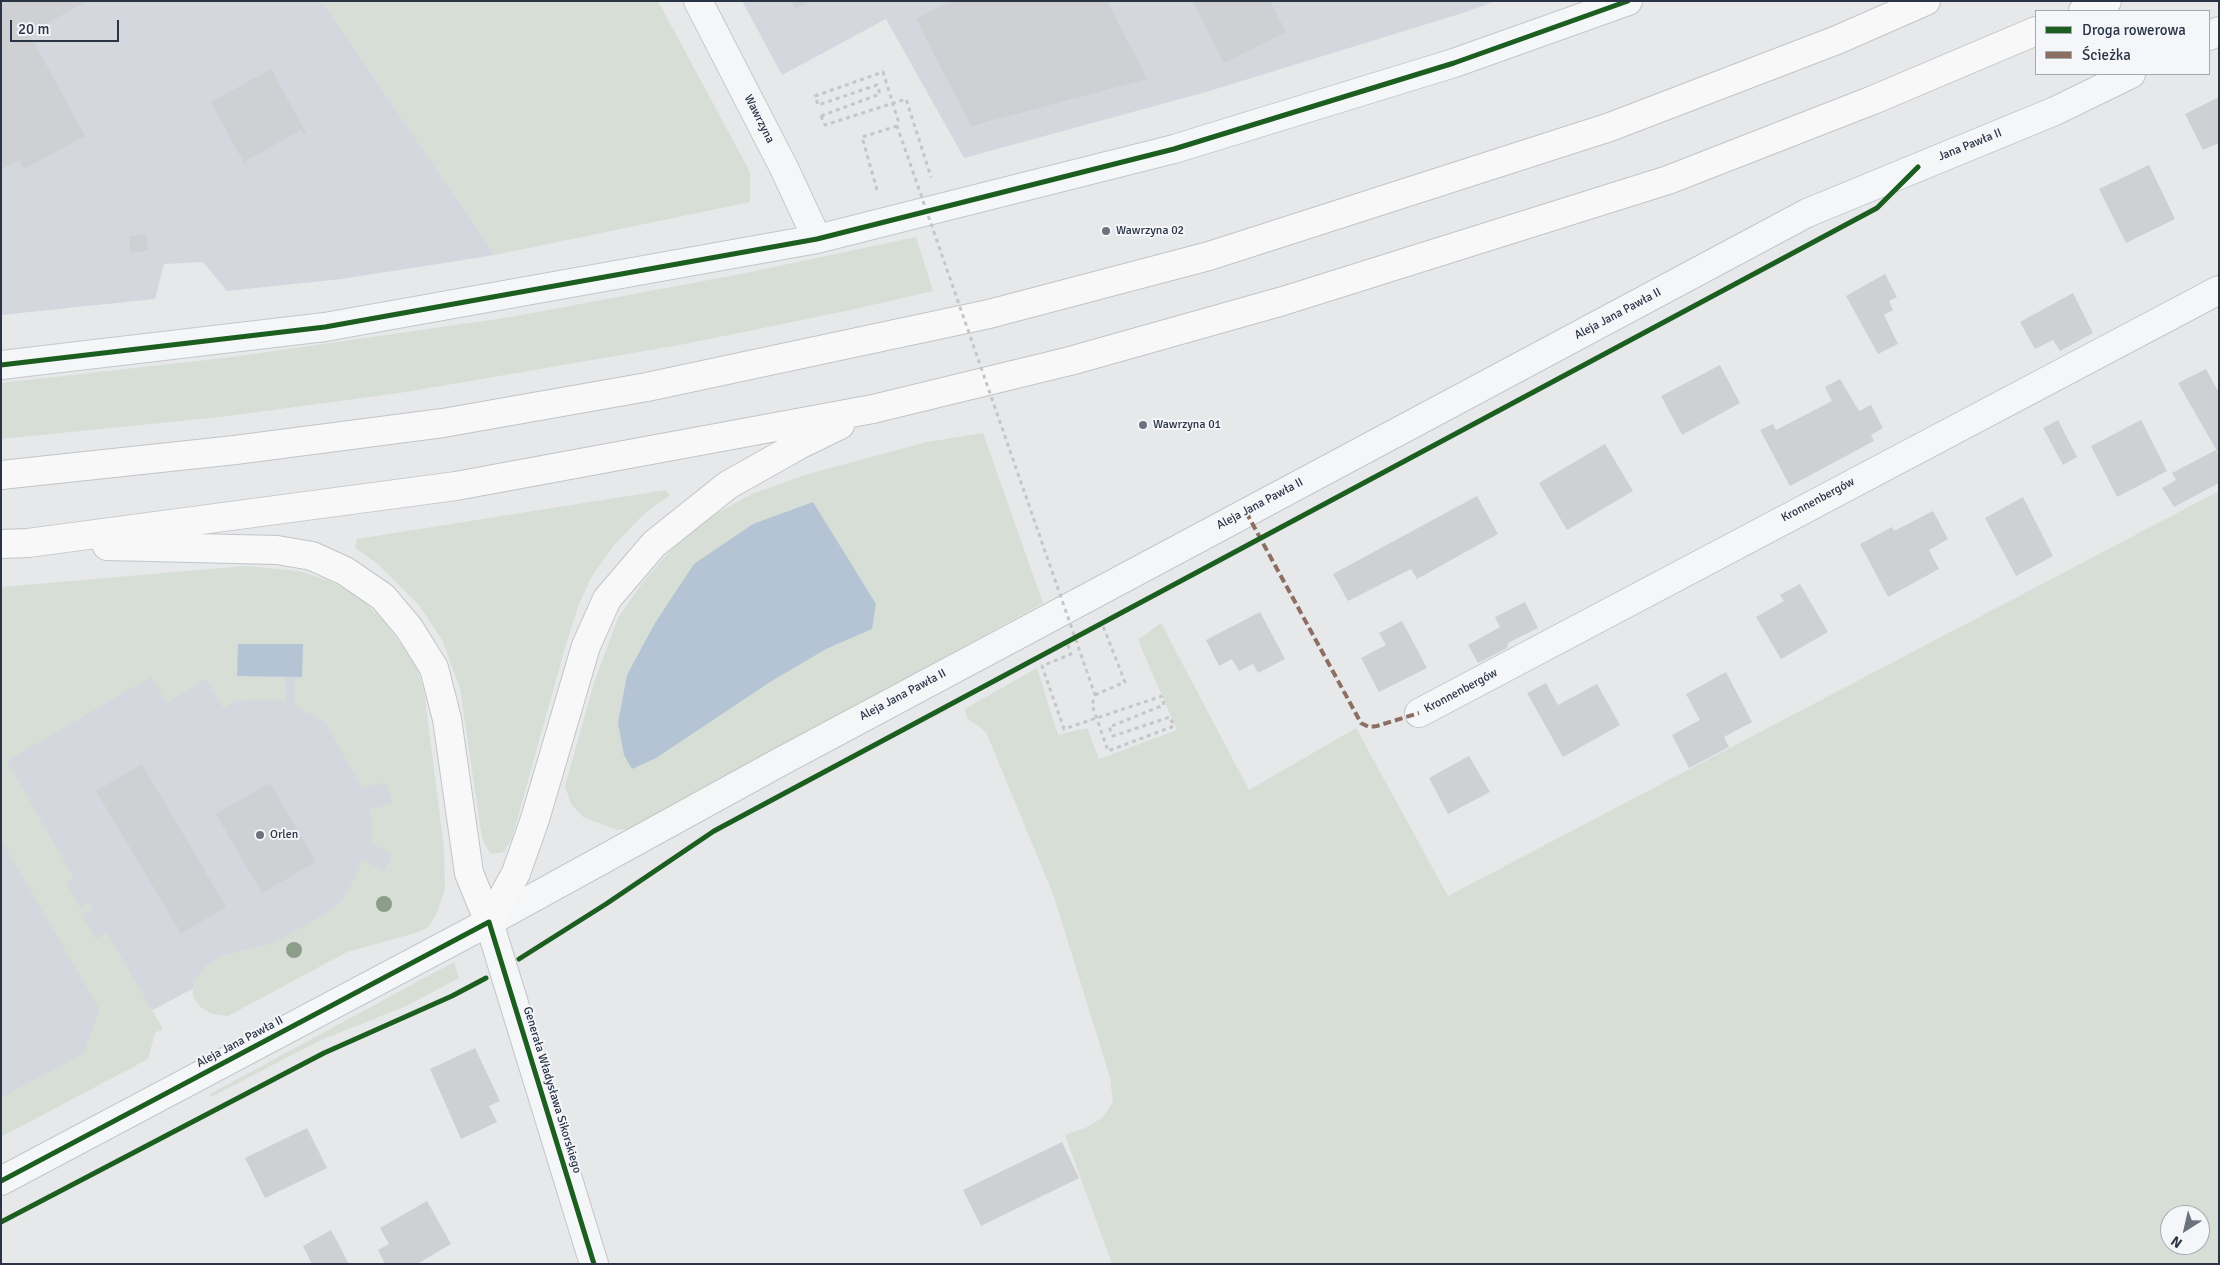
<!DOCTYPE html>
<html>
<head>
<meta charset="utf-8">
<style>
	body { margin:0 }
	#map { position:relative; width:2220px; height:1265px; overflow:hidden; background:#e6e8ea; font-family:Signika,sans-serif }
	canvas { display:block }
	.frame { position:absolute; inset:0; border:2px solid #2b3445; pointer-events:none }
	.legend { position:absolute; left:2035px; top:10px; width:175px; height:65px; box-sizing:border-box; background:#f4f6f9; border:1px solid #a4a8b1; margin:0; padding:6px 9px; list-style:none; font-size:15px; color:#2b3445 }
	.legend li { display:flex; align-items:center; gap:10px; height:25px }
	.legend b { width:25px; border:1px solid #a4a8b1 }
	.north { position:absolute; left:2160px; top:1205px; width:50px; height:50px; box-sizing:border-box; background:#f4f6f9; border:1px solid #a4a8b1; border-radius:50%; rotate:215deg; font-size:14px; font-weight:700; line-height:20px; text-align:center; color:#2b3445 }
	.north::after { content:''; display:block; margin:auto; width:18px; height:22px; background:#6c737f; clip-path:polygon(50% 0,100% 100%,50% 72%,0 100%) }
	.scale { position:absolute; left:10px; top:20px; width:109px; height:22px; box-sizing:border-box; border:2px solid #2b3445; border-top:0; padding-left:6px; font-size:15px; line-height:18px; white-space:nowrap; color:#2b3445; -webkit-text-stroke:4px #f4f6f9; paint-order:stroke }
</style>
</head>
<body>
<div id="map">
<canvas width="2220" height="1265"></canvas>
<div class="frame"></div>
<ul class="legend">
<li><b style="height:6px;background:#1b5e20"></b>Droga rowerowa</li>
<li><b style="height:6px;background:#8d6e63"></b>Ścieżka</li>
</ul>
<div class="north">N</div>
<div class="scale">20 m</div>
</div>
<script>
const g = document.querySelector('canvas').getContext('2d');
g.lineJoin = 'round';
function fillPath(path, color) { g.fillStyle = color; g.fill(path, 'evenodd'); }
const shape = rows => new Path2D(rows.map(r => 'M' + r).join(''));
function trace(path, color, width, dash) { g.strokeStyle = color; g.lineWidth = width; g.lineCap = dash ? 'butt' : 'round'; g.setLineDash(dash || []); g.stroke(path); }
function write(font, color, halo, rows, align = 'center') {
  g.font = font + ' Signika,sans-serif'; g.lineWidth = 4; g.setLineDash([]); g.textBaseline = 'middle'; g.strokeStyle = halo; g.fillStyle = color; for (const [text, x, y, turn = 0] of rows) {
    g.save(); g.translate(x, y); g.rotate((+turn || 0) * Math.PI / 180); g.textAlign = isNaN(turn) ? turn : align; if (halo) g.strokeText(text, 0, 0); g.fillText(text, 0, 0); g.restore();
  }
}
fillPath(shape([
	[1,1,322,1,495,255,341,279,227,291,203,262,164,264,155,299,1,315],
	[742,1,1496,1,1466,12,1206,92,964,158,886,19,782,75],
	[292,630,381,727,412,871,112,1032,100,1010,84,1054,1,1098,1,642]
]), '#d4d7dd');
fillPath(shape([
	[322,1,658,1,750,172,750,202,495,255],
	[916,237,933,291,850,310,685,344,406,392,220,417,1,439,1,383,233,357,511,317,741,274],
	[983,433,1043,603,635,828,617,830,583,817,571,804,565,786,594,683,618,618,643,582,677,543,710,517,752,494,808,474,927,442],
	[666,490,670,495,643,515,613,546,592,576,579,604,566,644,512,838,504,852,490,854,482,838,460,688,443,642,420,606,378,564,355,548,357,539],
	[2219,491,2219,1264,1112,1264,1065,1135,1085,1128,1102,1118,1113,1102,1110,1077,1053,894,986,732,967,718,965,709,1037,668,1058,735,1087,728,1099,759,1177,730,1138,640,1161,623,1249,790,1356,728,1448,896],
	[2170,1215,2200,1215,2200,1245,2170,1245],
	[246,566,300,571,332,582,361,599,384,621,416,665,424,690,444,849,445,890,436,915,428,927,419,932,347,952,228,1016,212,1014,200,1007,193,996,193,983,206,965,225,955,273,943,330,911,342,900,353,881,363,860,384,871,392,854,371,844,372,824,370,810,393,802,385,782,362,788,325,722,295,706,295,677,302,677,302,645,238,644,237,676,285,677,286,703,279,700,238,701,223,708,206,679,167,703,151,677,7,761,74,878,66,883,80,907,90,902,93,909,82,916,96,939,107,932,163,1029,155,1033,148,1059,1,1137,1,1098,83,1054,100,1010,1,840,1,587],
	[454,962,459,978,406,1006,321,1040,211,1097,210,1094]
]), '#d6ded6');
fillPath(shape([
	[813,502,876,604,872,629,826,649,770,682,656,758,632,769,624,755,618,723,627,675,655,623,694,564,753,524],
	[238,644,303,644,302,677,237,676]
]), '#b4c4d5');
fillPath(shape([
	[1,1,88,1,29,33,85,136,24,169,19,160,1,169],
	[791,1,810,1,795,9],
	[951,1,1107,1,1147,79,971,126,916,19],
	[1193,1,1270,1,1286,32,1224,63],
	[271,69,306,133,303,134,301,130,245,161,247,165,245,165,211,102],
	[2219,97,2219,143,2203,150,2185,114],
	[2149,165,2175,219,2126,243,2099,189],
	[146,234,148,250,131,253,129,236],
	[1885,274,1897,297,1889,301,1893,310,1884,315,1898,344,1878,354,1846,296],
	[2073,293,2093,333,2060,351,2053,340,2035,349,2020,322],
	[1720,365,1740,403,1682,435,1661,396],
	[2206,369,2219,393,2219,450,2217,451,2178,383],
	[1840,379,1859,411,1871,405,1883,428,1871,435,1874,441,1790,486,1760,430,1773,424,1776,430,1832,401,1825,387],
	[2058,420,2077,457,2063,465,2043,428],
	[2141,420,2167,471,2117,497,2091,446],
	[1605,444,1633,491,1567,530,1539,483],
	[2216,450,2219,455,2219,483,2174,507,2162,488,2176,480,2172,473],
	[1477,496,1498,534,1417,579,1411,569,1348,601,1333,574],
	[2023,497,2053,556,2016,576,1985,518],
	[1933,511,1948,539,1929,550,1939,569,1888,597,1860,544,1892,527,1894,531],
	[1800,584,1828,632,1781,659,1756,617,1784,601,1780,595],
	[1525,602,1538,628,1508,643,1507,648,1478,663,1468,645,1500,627,1495,617],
	[1260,612,1285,659,1258,673,1253,664,1239,671,1232,659,1219,666,1206,640],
	[1402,621,1427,668,1379,692,1361,658,1386,645,1379,633],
	[1726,672,1752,722,1724,737,1729,747,1689,768,1672,735,1700,720,1686,694],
	[1546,683,1558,705,1597,684,1620,725,1563,757,1527,693],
	[1469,756,1490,792,1448,814,1429,778],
	[142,764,226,907,181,933,96,791],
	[270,783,316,862,262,893,216,814],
	[475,1048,500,1101,489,1106,497,1122,461,1139,430,1069],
	[307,1128,327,1168,265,1198,245,1158],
	[1062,1142,1079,1178,981,1226,963,1190],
	[427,1201,451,1244,417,1264,385,1264,378,1250,389,1244,380,1228],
	[331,1230,349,1264,312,1264,303,1246]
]), '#ced0d3');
const minor = shape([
	[698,1,784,168,817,239],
	[2209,36,2219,31],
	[1,365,325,327,817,239,1174,149,1454,63,1628,1],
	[1419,713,2219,290],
	[489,922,594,1264],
	[1,1181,489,922,780,762,1807,213,2055,111,2131,74]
]);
const major = shape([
	[2083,11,2107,1],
	[1,475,235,450,443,423,647,387,989,314,1209,256,1610,127,1837,40,1926,1],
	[1,544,28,543,456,486,873,409,1070,361,1283,301,1668,180,1873,100,2036,31],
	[107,546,277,550,312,556,345,571,383,597,409,628,434,668,447,719,469,873,489,922],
	[489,922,516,873,535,819,586,646,607,599,654,544,728,485,799,445,840,425]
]);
trace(minor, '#c4c6c8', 30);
trace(major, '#c2c5c8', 30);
trace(shape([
	[821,116,825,125,906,99,931,177],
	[877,190,862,137,897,126],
	[1068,645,1071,654,1042,666,1064,729,1162,696],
	[1095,695,1125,682,1103,626]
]), '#c5c6ca', 3, [4, 4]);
trace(minor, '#f5f6f7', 28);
trace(major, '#f8f8f8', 28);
trace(shape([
	[821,116,880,94,877,85,818,105,815,96,883,72,898,120,897,126,1095,695,1092,705,1108,751,1174,726,1170,717,1113,736,1109,727,1164,705,1162,696]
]), '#c5c6ca', 3, [4, 4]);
trace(shape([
	[1246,512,1361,723,1369,727,1377,726,1419,713]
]), '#8d6e63', 4, [8, 4]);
trace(shape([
	[1,365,325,327,817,239,1174,149,1454,63,1628,1],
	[519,959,606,904,714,831,1877,208,1918,167],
	[1,1181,489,922,594,1264],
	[1,1222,324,1053,452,996,486,978]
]), '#1b5e20', 5);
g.fillStyle = '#8a9e88';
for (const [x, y] of [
	[384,904],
	[294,950]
]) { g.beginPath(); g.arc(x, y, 8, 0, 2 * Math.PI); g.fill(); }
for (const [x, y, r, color] of [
	[1106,231,5,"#6c737f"],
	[1143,425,5,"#6c737f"],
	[260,835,5,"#6c737f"]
]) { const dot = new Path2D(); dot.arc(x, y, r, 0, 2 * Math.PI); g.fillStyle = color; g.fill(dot); trace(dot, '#f4f6f9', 2); }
write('12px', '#2b3445', '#f4f6f9', [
	["Wawrzyna",759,119,63],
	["Jana Pawła II",1970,145,-22],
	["Aleja Jana Pawła II",1618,314,-28],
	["Kronnenbergów",1818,500,-28],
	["Aleja Jana Pawła II",1260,504,-28],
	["Kronnenbergów",1461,691,-28],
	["Aleja Jana Pawła II",903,695,-28],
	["Aleja Jana Pawła II",240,1042,-28],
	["Generała Władysława Sikorskiego",552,1090,73]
]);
write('12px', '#2b3445', '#f4f6f9', [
	["Wawrzyna 02",1116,231],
	["Wawrzyna 01",1153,425],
	["Orlen",270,835]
], 'left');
</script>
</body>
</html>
